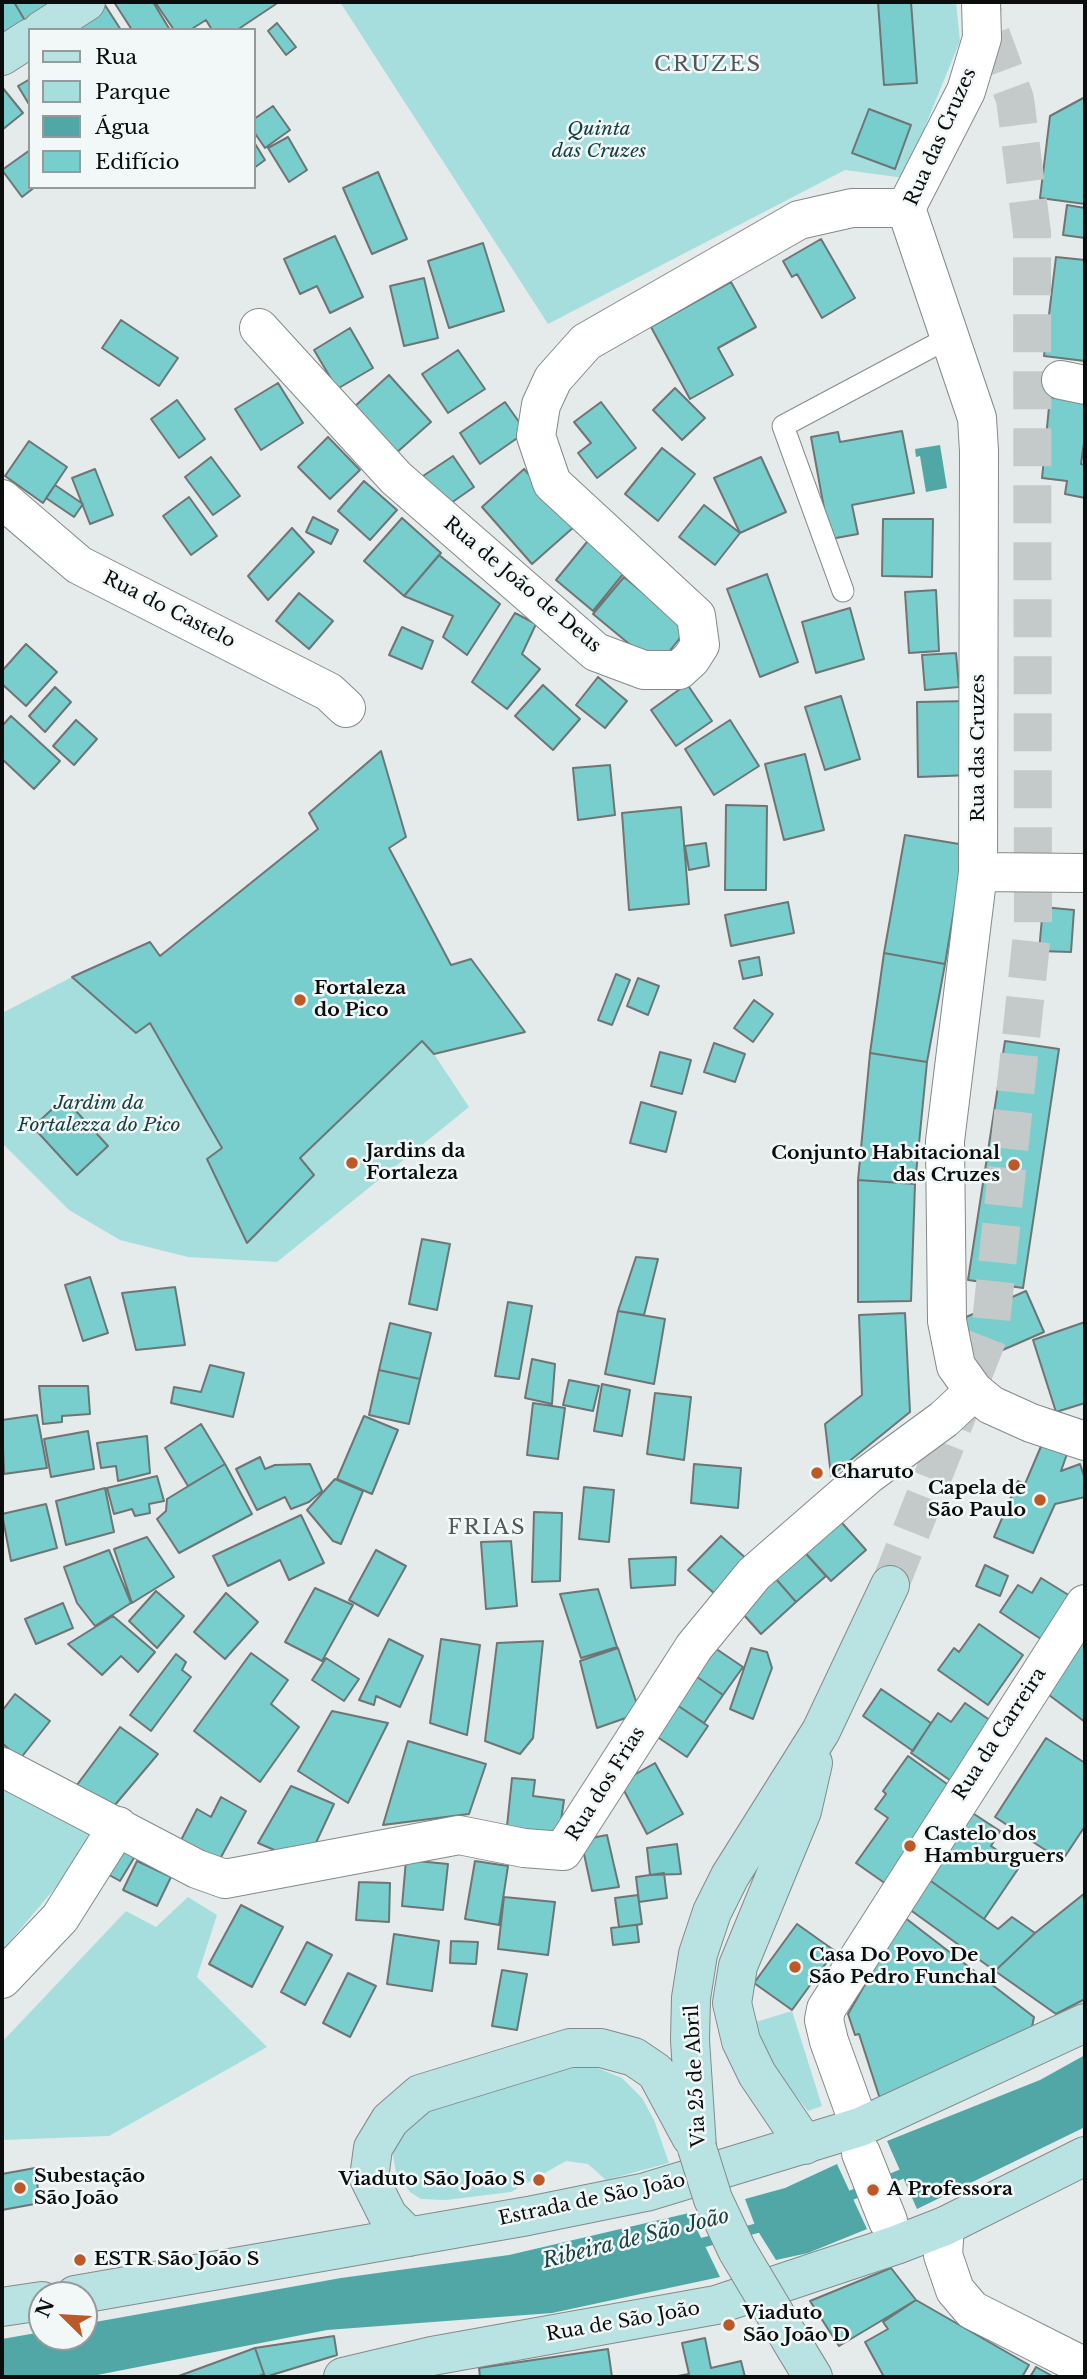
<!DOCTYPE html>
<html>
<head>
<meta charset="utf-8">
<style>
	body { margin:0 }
	#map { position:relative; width:1087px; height:2379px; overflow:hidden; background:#e5ebeb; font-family:"Libre Baskerville",serif }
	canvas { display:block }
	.frame { position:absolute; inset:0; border:4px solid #0b0d0d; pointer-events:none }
	.legend { position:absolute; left:28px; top:28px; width:228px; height:161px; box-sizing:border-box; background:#f2f8f8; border:2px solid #969a9a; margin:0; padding:9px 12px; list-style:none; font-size:21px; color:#0b0d0d }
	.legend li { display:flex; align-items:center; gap:14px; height:35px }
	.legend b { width:35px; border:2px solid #969a9a }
	.north { position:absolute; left:28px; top:2281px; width:70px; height:70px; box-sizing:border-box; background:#f2f8f8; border:2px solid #969a9a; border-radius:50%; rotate:294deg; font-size:19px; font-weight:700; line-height:28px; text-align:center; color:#0b0d0d }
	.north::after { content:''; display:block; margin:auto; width:24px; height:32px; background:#bd5827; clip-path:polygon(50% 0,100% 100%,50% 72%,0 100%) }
</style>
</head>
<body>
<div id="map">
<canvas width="1087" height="2379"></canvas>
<div class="frame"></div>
<ul class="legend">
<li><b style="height:9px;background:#b8e3e2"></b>Rua</li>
<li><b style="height:19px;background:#a6dedd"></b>Parque</li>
<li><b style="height:19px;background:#50a7a6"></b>Água</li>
<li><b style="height:19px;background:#77cecc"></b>Edifício</li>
</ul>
<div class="north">N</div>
</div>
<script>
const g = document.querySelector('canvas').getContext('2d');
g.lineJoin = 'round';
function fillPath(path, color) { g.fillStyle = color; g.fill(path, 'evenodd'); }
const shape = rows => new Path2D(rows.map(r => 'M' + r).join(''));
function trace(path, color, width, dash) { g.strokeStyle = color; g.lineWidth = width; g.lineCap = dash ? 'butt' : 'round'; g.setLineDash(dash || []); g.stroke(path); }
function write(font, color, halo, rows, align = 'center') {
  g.font = font + ' "Libre Baskerville",serif'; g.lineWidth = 5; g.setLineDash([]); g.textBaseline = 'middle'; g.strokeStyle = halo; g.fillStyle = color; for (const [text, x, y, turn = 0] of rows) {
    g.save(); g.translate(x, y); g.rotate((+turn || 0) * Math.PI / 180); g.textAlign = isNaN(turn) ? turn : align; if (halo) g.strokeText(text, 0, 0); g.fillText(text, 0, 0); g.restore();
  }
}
fillPath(shape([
	[340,2,956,2,960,41,904,178,845,170,548,324],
	[72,977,136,1033,150,1023,222,1148,207,1159,247,1242,313,1176,300,1158,422,1041,434,1054,469,1107,277,1262,188,1257,120,1240,69,1210,2,1143,2,1013],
	[2,1783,98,1837,2,1951],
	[188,1897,217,1915,197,1977,267,2047,109,2136,2,2140,2,2042,126,1911,156,1927],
	[792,2011,822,2106,808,2111,769,2062,752,2023],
	[554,2065,595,2067,622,2078,642,2098,654,2120,669,2163,606,2180,588,2164,566,2161,511,2192,446,2200,421,2199,410,2192,396,2173,392,2150,400,2130,426,2108]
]), '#a6dedd');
fillPath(shape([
	[940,445,947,488,926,492,920,456,916,457,915,449],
	[1085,2055,1085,2127,917,2209,887,2141,1040,2080],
	[837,2164,867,2229,808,2253,776,2260,756,2228,745,2199,785,2188],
	[689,2213,720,2277,552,2313,327,2330,87,2377,2,2377,2,2339,42,2332,42,2337,84,2337,84,2324,341,2278,509,2255]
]), '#50a7a6');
trace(shape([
	[840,2200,916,2168],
	[690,2246,769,2225]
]), '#50a7a6', 10);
const building = shape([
	[2,2,14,2,27,24,5,36,2,31,2,2],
	[14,2,52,2,27,24,14,2],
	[103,2,121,30,57,30,103,2],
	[114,2,153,2,170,30,132,30,114,2],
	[155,2,279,2,237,30,212,30,206,20,190,30,174,30,155,2],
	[878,2,911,2,917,83,884,85,878,2],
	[277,23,296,47,286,55,268,31,277,23],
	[30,79,30,106,18,86,30,79],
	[2,87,23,113,2,130,2,87],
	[1085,97,1085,204,1040,198,1050,116,1085,97],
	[273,106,290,130,265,148,254,132,254,119,273,106],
	[869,109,911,125,895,169,852,153,869,109],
	[288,137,307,170,289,182,268,148,288,137],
	[254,142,265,160,254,168,254,142],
	[30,150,30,187,35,187,22,197,2,170,30,150],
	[378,172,407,239,372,254,343,188,378,172],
	[1067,205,1085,208,1085,238,1063,235,1067,205],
	[335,236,363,297,330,313,317,286,300,294,284,259,335,236],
	[821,239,855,298,822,318,797,274,792,277,783,261,821,239],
	[483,243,504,311,449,328,428,261,483,243],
	[1056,257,1085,260,1085,361,1044,356,1056,257],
	[424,278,438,338,404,346,390,286,424,278],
	[731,282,756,327,718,348,733,375,690,399,651,327,731,282],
	[121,320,178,358,159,386,102,348,121,320],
	[350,328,373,368,337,389,314,350,350,328],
	[458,350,485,389,448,413,422,374,458,350],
	[389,375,431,422,395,454,353,408,389,375],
	[278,383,303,423,261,450,235,409,278,383],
	[675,388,705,418,682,440,653,410,675,388],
	[1050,397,1085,403,1085,436,1081,464,1085,465,1085,498,1065,494,1067,481,1042,478,1050,397],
	[177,400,205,439,179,458,151,419,177,400],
	[505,402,526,432,480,464,460,433,505,402],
	[601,402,636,448,597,478,578,453,591,443,574,422,601,402],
	[902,431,914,493,852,505,858,534,825,540,820,509,824,508,811,437,838,432,840,442,902,431],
	[328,437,360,470,330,499,298,467,328,437],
	[29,441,67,467,43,503,5,476,29,441],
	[662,448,695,474,658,521,625,494,662,448],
	[453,456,474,487,441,510,420,478,453,456],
	[211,457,240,496,213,515,185,477,211,457],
	[761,457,786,512,740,533,714,478,761,457],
	[95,469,113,515,90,524,72,478,95,469],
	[524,469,575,526,532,564,482,507,524,469],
	[364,481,397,510,370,540,338,511,364,481],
	[55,485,83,504,74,517,46,498,55,485],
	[189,497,217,536,191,555,163,516,189,497],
	[704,505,740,533,715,565,679,537,704,505],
	[313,517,338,530,331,544,306,532,313,517],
	[402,518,441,553,404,596,364,561,402,518],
	[883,519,933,519,932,577,882,576,883,519],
	[292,528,314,552,268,600,248,576,292,528],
	[591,537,628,568,593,611,556,580,591,537],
	[439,555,500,604,467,655,443,637,453,616,404,596,439,555],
	[767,574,798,662,760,677,727,589,767,574],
	[624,577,687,629,657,667,593,614,624,577],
	[936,590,939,651,909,653,905,592,936,590],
	[299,593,333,621,309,649,276,621,299,593],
	[850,608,864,659,816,673,802,622,850,608],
	[515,613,536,624,522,654,540,669,507,709,472,682,515,613],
	[402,627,433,641,422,669,389,655,402,627],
	[26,644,57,672,26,706,2,684,2,671,26,644],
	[956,653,959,687,925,690,922,655,956,653],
	[598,677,627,701,605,728,576,705,598,677],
	[687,684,712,721,676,746,651,710,687,684],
	[543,685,580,719,553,750,515,716,543,685],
	[55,687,71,702,45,732,29,716,55,687],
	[841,696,860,759,825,770,805,707,841,696],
	[970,701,972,775,918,777,917,702,970,701],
	[11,716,60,761,34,789,2,759,2,726,11,716],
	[76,720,97,739,74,765,53,746,76,720],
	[730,720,759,766,714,795,685,749,730,720],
	[381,751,406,837,389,848,451,965,471,959,525,1032,434,1054,422,1041,300,1158,314,1175,247,1243,207,1159,222,1148,150,1023,136,1033,72,977,150,942,160,956,318,829,309,813,381,751],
	[805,754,824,830,784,840,765,764,805,754],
	[610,765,615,815,578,820,573,768,610,765],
	[726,805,767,806,766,890,725,890,726,805],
	[681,807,689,904,629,910,622,813,681,807],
	[905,835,965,845,945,964,884,953,905,835],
	[706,843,709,866,689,870,685,846,706,843],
	[788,902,794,933,731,946,725,915,788,902],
	[1043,907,1074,910,1071,952,1039,951,1043,907],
	[884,953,945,964,927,1062,870,1053,884,953],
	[759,957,762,975,743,979,739,961,759,957],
	[616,974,630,980,612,1025,598,1020,616,974],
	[638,978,659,986,648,1015,627,1006,638,978],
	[754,1000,773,1014,753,1042,734,1028,754,1000],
	[1005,1041,1059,1049,1023,1288,968,1280,1005,1041],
	[714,1043,745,1054,735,1082,704,1072,714,1043],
	[660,1052,691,1060,682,1094,651,1086,660,1052],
	[870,1053,927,1062,915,1184,858,1180,870,1053],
	[64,1098,108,1146,77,1175,33,1127,64,1098],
	[641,1102,676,1112,666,1152,630,1143,641,1102],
	[858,1180,915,1184,911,1301,858,1302,858,1180],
	[422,1239,450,1244,437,1310,409,1304,422,1239],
	[636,1257,658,1259,644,1315,618,1311,636,1257],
	[90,1277,108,1333,83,1341,65,1285,90,1277],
	[175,1287,185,1345,136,1350,122,1293,175,1287],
	[1026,1291,1044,1332,975,1362,957,1321,1026,1291],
	[508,1302,532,1306,519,1379,495,1376,508,1302],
	[618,1311,665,1319,654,1384,605,1374,618,1311],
	[905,1313,910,1412,831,1476,825,1424,862,1395,859,1315,905,1313],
	[1085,1322,1085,1403,1056,1412,1033,1340,1085,1322],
	[390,1323,431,1333,420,1379,379,1370,390,1323],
	[532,1359,555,1364,552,1404,525,1398,532,1359],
	[210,1365,244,1373,233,1417,171,1403,174,1387,201,1392,210,1365],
	[379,1370,420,1379,409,1424,369,1415,379,1370],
	[569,1380,599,1386,593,1411,563,1405,569,1380],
	[602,1384,630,1390,622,1436,594,1431,602,1384],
	[39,1386,88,1386,90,1414,62,1416,62,1422,43,1424,39,1386],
	[655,1393,691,1397,684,1460,647,1454,655,1393],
	[533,1403,565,1408,558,1459,527,1455,533,1403],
	[37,1415,47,1468,4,1474,2,1420,37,1415],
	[364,1416,398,1430,372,1494,337,1479,364,1416],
	[201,1424,225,1464,188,1486,165,1448,201,1424],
	[88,1431,94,1469,51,1477,44,1439,88,1431],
	[147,1436,150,1473,118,1481,116,1466,101,1468,97,1443,147,1436],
	[1042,1444,1067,1454,1061,1471,1080,1464,1085,1479,1085,1497,1055,1504,1033,1553,994,1537,1018,1481,1025,1484,1042,1444],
	[260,1457,265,1469,275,1465,310,1464,322,1491,309,1502,291,1509,285,1497,257,1510,236,1469,260,1457],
	[225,1464,252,1514,179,1553,157,1519,166,1511,167,1499,225,1464],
	[694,1464,741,1468,738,1508,691,1503,694,1464],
	[157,1476,164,1501,149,1504,150,1513,135,1516,132,1509,114,1514,107,1488,157,1476],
	[335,1479,363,1491,341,1544,333,1541,307,1510,335,1479],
	[584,1487,614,1490,609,1542,579,1539,584,1487],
	[105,1488,114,1532,66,1545,56,1501,105,1488],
	[46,1504,57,1548,11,1561,2,1514,46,1504],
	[534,1512,562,1513,560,1581,532,1582,534,1512],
	[301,1515,324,1563,289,1580,280,1560,228,1586,213,1556,301,1515],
	[835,1515,866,1550,831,1581,799,1546,835,1515],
	[721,1536,749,1561,716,1595,688,1570,721,1536],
	[147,1537,174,1577,132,1603,114,1549,147,1537],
	[511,1541,517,1606,486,1609,481,1542,511,1541],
	[799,1546,826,1576,796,1602,770,1572,799,1546],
	[109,1550,131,1603,95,1626,77,1603,64,1567,109,1550],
	[376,1550,406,1566,378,1616,349,1600,376,1550],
	[676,1557,675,1585,631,1588,629,1559,676,1557],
	[985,1565,1008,1576,1000,1596,976,1586,985,1565],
	[770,1572,796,1602,761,1634,734,1604,770,1572],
	[1041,1578,1075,1599,1047,1643,1000,1612,1018,1585,1032,1593,1041,1578],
	[315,1588,353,1605,322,1661,285,1642,315,1588],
	[598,1589,617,1647,581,1658,560,1594,598,1589],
	[156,1591,184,1616,157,1648,129,1621,156,1591],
	[226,1593,258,1622,225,1659,194,1632,226,1593],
	[63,1603,73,1628,36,1644,25,1619,63,1603],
	[113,1616,155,1652,138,1672,121,1656,102,1675,68,1644,113,1616],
	[979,1624,1023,1655,988,1705,938,1670,954,1648,959,1652,979,1624],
	[1085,1634,1085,1722,1045,1692,1085,1634],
	[389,1639,423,1656,400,1707,376,1696,374,1705,359,1700,389,1639],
	[441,1639,480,1645,467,1735,430,1723,441,1639],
	[543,1641,533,1738,520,1754,485,1741,497,1643,543,1641],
	[709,1644,743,1667,723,1695,690,1672,709,1644],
	[618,1648,640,1713,597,1728,580,1661,618,1648],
	[751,1648,767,1652,772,1668,753,1719,730,1709,751,1648],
	[251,1653,288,1680,271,1704,299,1727,260,1782,194,1731,251,1653],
	[176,1654,186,1662,182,1670,191,1677,151,1731,130,1715,176,1654],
	[326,1658,359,1679,344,1701,312,1680,326,1658],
	[690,1672,723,1695,704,1723,671,1701,690,1672],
	[881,1689,931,1723,913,1751,863,1716,881,1689],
	[15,1694,50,1721,20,1759,2,1743,2,1711,15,1694],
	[671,1701,708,1726,687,1757,650,1732,671,1701],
	[965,1703,994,1723,954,1783,911,1753,938,1713,951,1722,965,1703],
	[332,1711,388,1723,348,1803,298,1771,332,1711],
	[120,1727,158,1754,109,1812,71,1793,120,1727],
	[1046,1738,1085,1763,1085,1826,1062,1861,995,1817,1046,1738],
	[408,1741,486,1764,469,1814,383,1825,408,1741],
	[908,1756,954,1789,886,1884,856,1863,888,1818,875,1809,886,1794,883,1791,908,1756],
	[655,1763,683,1814,647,1834,620,1783,655,1763],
	[512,1778,535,1780,533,1796,564,1800,558,1841,506,1836,512,1778],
	[291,1786,334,1804,313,1849,279,1852,258,1843,291,1786],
	[221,1797,246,1811,214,1870,176,1850,197,1809,211,1817,221,1797],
	[971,1812,1000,1831,991,1846,1020,1866,984,1919,928,1879,971,1812],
	[607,1835,619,1887,592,1891,581,1840,607,1835],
	[113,1838,137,1853,120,1881,95,1867,113,1838],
	[677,1844,681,1874,650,1875,647,1848,677,1844],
	[406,1860,448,1864,443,1910,402,1906,406,1860],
	[137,1861,171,1877,157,1906,123,1890,137,1861],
	[475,1861,508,1866,499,1925,465,1919,475,1861],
	[664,1873,667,1898,639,1902,636,1877,664,1873],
	[928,1879,998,1929,1012,1917,1035,1933,995,1971,909,1909,928,1879],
	[359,1882,390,1883,389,1922,356,1920,359,1882],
	[1085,1893,1085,1999,1056,2014,995,1971,1035,1933,1085,1893],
	[638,1895,642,1924,619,1927,615,1898,638,1895],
	[504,1897,555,1902,548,1955,498,1949,504,1897],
	[241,1905,283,1927,252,1987,209,1964,241,1905],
	[904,1917,1034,2017,1032,2027,880,2099,859,2034,855,2035,848,2014,904,1917],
	[642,1924,637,1925,639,1942,613,1945,611,1928,642,1924],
	[797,1924,835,1951,792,2010,754,1983,797,1924],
	[394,1934,439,1941,432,1991,387,1984,394,1934],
	[451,1941,478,1942,476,1964,450,1963,451,1941],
	[307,1942,332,1955,305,2005,281,1992,307,1942],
	[502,1970,527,1974,517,2030,492,2026,502,1970],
	[348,1973,376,1986,350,2037,323,2023,348,1973],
	[35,2168,40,2203,2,2210,2,2174,35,2168],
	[891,2268,916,2300,839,2346,810,2301,891,2268],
	[916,2300,1029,2365,1022,2377,884,2377,865,2342,888,2329,883,2322,916,2300],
	[334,2336,337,2355,265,2377,255,2348,334,2336],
	[705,2338,711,2368,741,2361,745,2377,672,2377,689,2374,682,2343,705,2338],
	[255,2348,264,2374,256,2377,176,2377,255,2348],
	[608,2349,612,2377,480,2377,479,2368,608,2349],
	[1036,2367,1054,2377,1030,2377,1036,2367]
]);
fillPath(building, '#77cecc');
trace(building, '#6f7474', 2);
trace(shape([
	[890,1585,990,1332,1033,924,1032,233,1015,99,980,5]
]), '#c4caca', 38, [38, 19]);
const lane = shape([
	[843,591,783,426,948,338]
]);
const street = shape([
	[981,2,982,38,966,91,906,208,977,418,979,451,978,872,945,1141,947,1321,956,1366,974,1391,991,1405,1031,1423,1085,1441],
	[259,328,396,478,596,652,644,670,679,670,691,659,700,645,696,616,552,483,536,436,541,405,553,379,586,342,799,220,852,208,906,208],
	[1061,380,1085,385],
	[2,499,79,565,329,692,346,708],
	[978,872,1085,873],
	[2,1767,197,1869,225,1879,459,1835,524,1848,563,1851,694,1647,754,1574,869,1474,944,1419,974,1391],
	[2,1979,60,1918,118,1826],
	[860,2127,829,2041,824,2020,826,2009,1085,1604],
	[861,2153,888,2221],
	[945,2226,943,2255,955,2290,972,2310,1085,2367]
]);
const secondary = shape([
	[42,30,86,2],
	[2,56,30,38],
	[805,2145,757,2074,741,2041,732,2003,738,1966,802,1811,813,1763],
	[697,2148,690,2040,691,1998,698,1954,712,1912,730,1876,821,1731,890,1585],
	[409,2237,388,2216,369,2178,373,2148,390,2120,420,2094,570,2048,601,2048,634,2057,656,2072,691,2137],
	[75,2295,528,2216,646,2192,860,2127,1085,2023],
	[2,2307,42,2301],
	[796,2349,813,2377],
	[343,2377,432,2356,716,2305,896,2245,945,2226,1085,2156]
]);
trace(lane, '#848a89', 23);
trace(street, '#848a89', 40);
trace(secondary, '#848a89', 40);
trace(lane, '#fff', 21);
trace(street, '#fff', 38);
trace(secondary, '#b8e3e2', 38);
const secondaryBridge = shape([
	[697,2148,713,2199,737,2250,796,2349]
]);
trace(secondaryBridge, '#848a89', 40, []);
trace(secondaryBridge, '#b8e3e2', 38);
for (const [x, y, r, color] of [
	[300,1000,7,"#bd5827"],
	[352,1163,7,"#bd5827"],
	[1014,1165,7,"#bd5827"],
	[817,1473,7,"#bd5827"],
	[1040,1500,7,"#bd5827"],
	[910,1846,7,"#bd5827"],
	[795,1967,7,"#bd5827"],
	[539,2180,7,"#bd5827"],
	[20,2188,7,"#bd5827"],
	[873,2190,7,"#bd5827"],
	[80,2260,7,"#bd5827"],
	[729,2325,7,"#bd5827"]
]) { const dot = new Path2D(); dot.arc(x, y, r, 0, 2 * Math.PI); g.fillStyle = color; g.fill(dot); trace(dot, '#f2f8f8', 2.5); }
write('italic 19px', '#143e3d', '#f2f8f8', [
	["Quinta",599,130],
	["das Cruzes",599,152],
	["Jardim da",99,1104],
	["Fortalezza do Pico",99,1126]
]);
write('19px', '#0b0d0d', '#f2f8f8', [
	["Rua das Cruzes",941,137,-66],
	["Rua de João de Deus",522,585,40],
	["Rua do Castelo",169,610,27],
	["Rua das Cruzes",979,748,-90],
	["Rua da Carreira",1000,1734,-57],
	["Rua dos Frias",606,1784,-58],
	["Via 25 de Abril",696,2076,-93],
	["Estrada de São João",592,2200,-12],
	["Rua de São João",623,2322,-10]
]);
write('bold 19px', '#0b0d0d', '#f2f8f8', [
	["Fortaleza",314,989],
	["do Pico",314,1011],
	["Jardins da",366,1152],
	["Fortaleza",366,1174],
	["Conjunto Habitacional",1000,1154,"right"],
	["das Cruzes",1000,1176,"right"],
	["Charuto",831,1473],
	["Capela de",1026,1489,"right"],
	["São Paulo",1026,1511,"right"],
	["Castelo dos",924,1835],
	["Hamburguers",924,1857],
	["Casa Do Povo De",809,1956],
	["São Pedro Funchal",809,1978],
	["Subestação",34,2177],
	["São João",34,2199],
	["Viaduto São João S",525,2180,"right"],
	["A Professora",887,2190],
	["ESTR São João S",94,2260],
	["Viaduto",743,2314],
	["São João D",743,2336]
], 'left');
g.letterSpacing = '2px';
write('21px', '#525757', '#f2f8f8', [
	["CRUZES",708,65],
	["FRIAS",487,1528]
]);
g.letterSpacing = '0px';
write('italic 21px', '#184140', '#f2f8f8', [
	["Ribeira de São João",636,2239,-14]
]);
</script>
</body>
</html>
